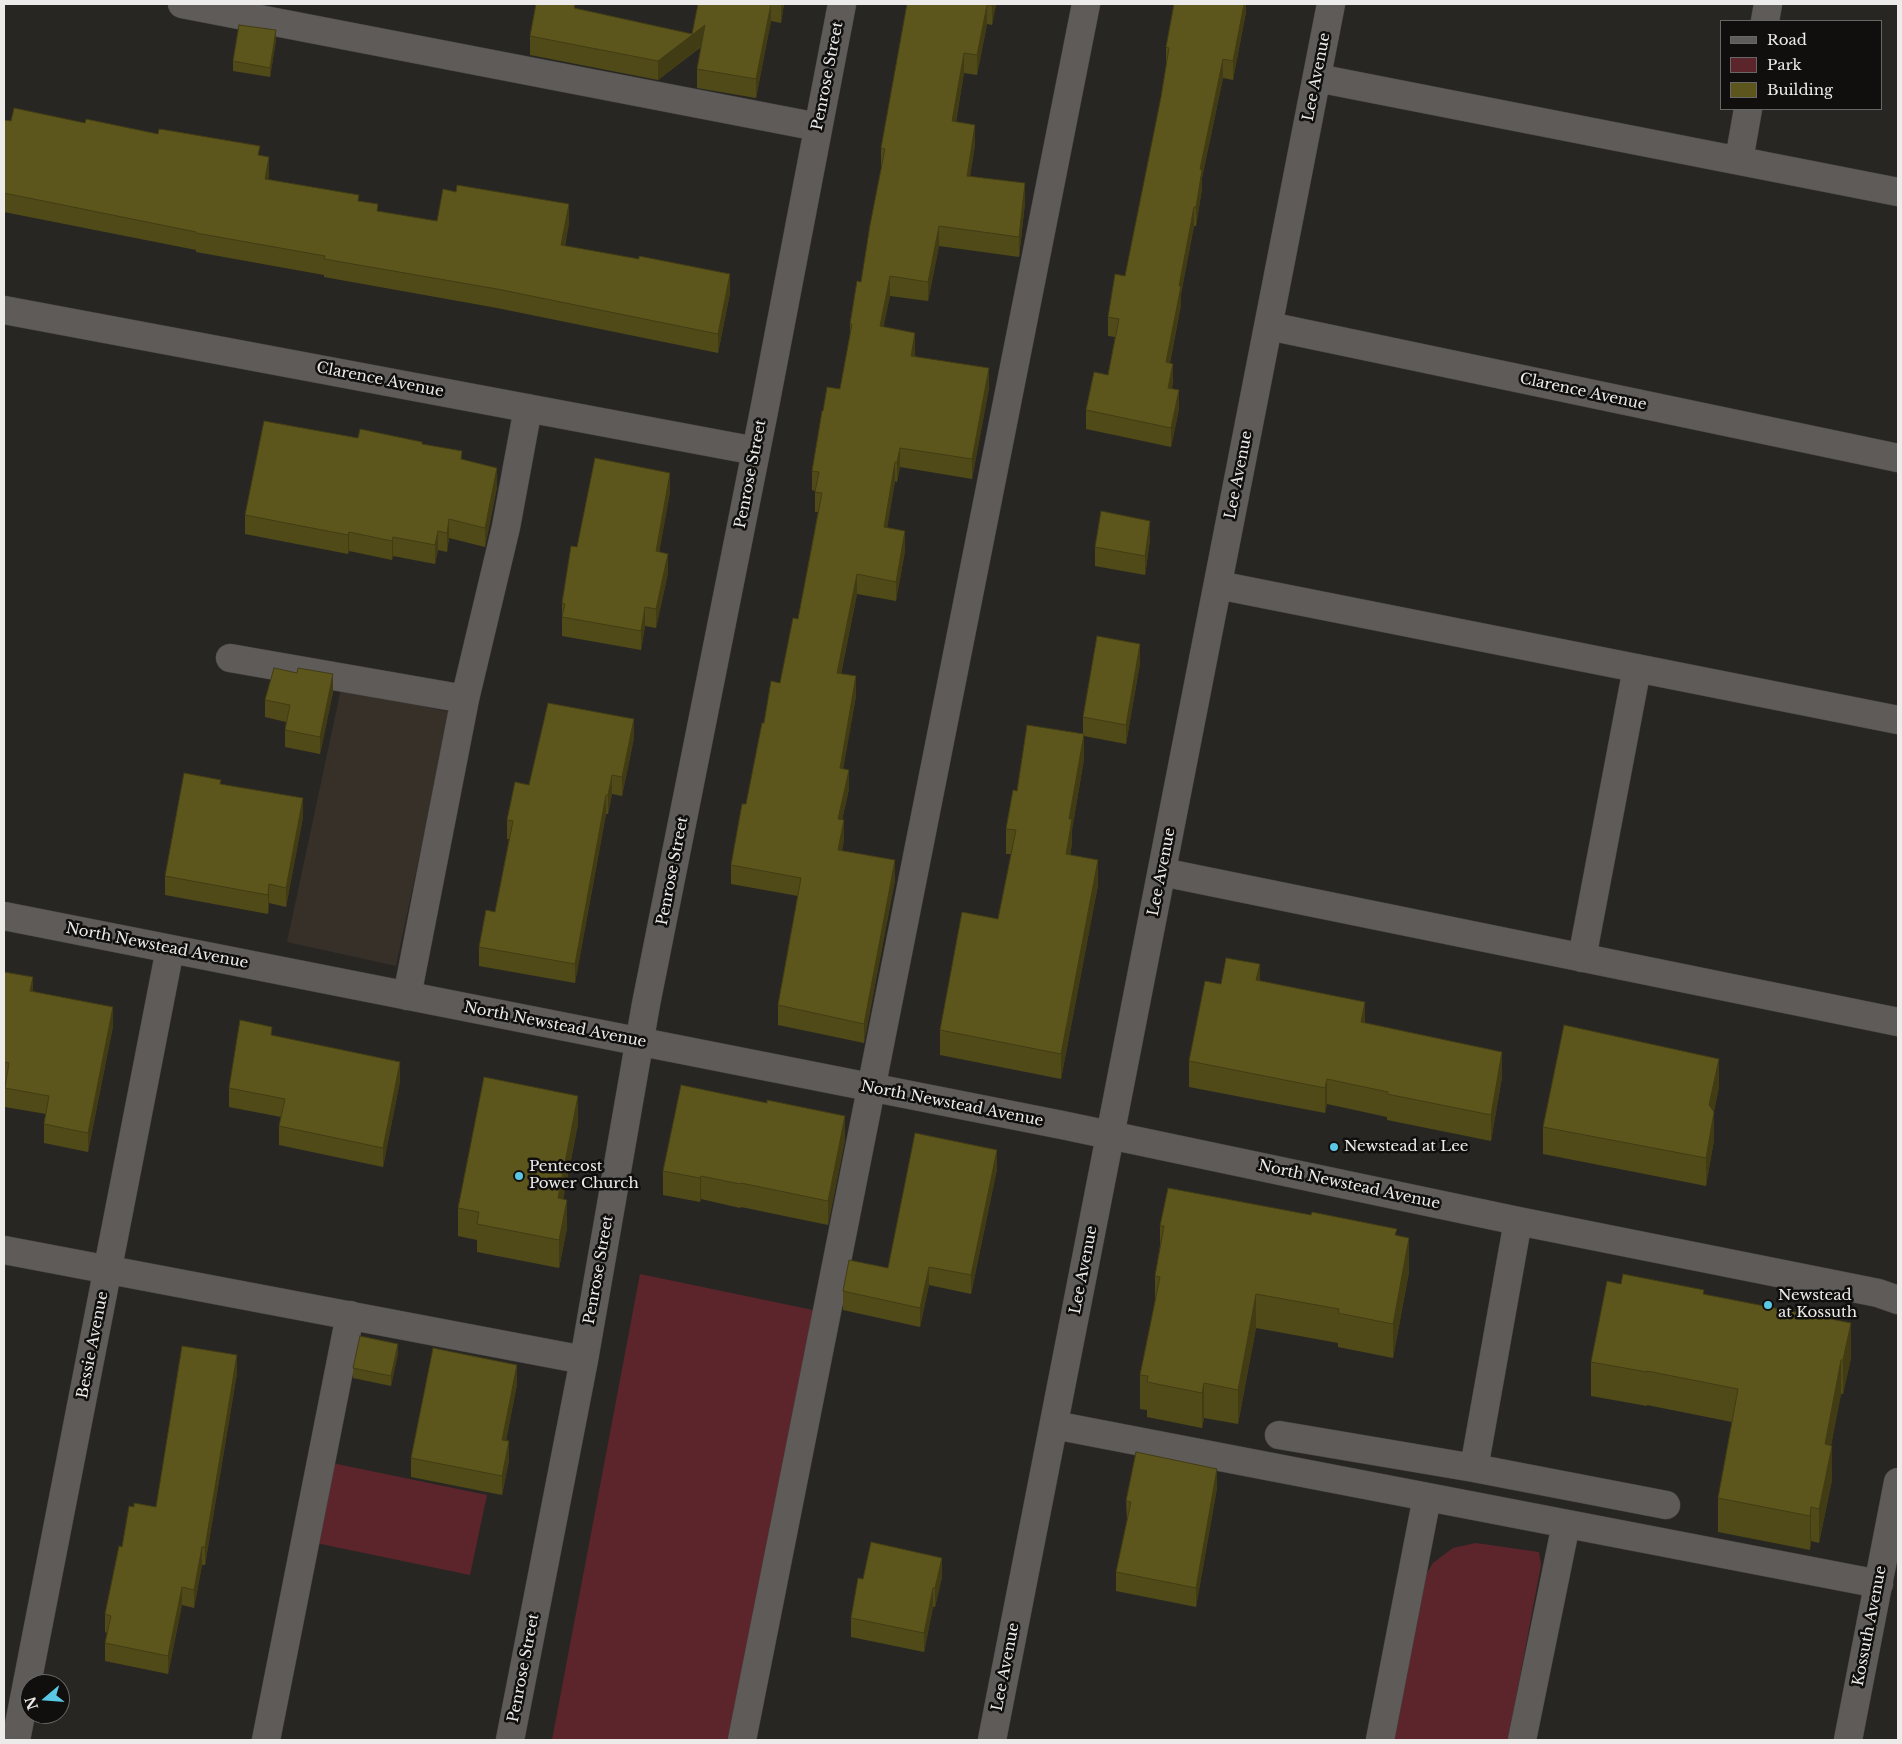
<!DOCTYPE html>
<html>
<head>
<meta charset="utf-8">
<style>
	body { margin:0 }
	#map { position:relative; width:1902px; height:1744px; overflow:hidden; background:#282623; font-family:"Libre Baskerville",serif }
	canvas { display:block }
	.frame { position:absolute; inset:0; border:5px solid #ecebe9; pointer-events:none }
	.legend { position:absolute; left:1720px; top:20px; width:162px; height:90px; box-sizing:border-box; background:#100f0e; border:1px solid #686766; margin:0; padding:6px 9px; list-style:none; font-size:15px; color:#ecebe9 }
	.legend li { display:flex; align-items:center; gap:10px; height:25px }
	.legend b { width:25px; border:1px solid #686766 }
	.north { position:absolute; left:20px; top:1674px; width:50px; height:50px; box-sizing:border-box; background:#100f0e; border:1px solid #686766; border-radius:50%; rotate:252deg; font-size:14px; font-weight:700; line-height:20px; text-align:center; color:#ecebe9 }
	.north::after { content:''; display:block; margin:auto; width:18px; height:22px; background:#5ac8e5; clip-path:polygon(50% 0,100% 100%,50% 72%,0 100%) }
</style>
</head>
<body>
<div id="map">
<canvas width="1902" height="1744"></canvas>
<div class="frame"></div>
<ul class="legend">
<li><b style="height:6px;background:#5e5b59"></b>Road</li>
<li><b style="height:14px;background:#5c252b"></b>Park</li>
<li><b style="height:14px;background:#5d561c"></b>Building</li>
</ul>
<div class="north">N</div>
</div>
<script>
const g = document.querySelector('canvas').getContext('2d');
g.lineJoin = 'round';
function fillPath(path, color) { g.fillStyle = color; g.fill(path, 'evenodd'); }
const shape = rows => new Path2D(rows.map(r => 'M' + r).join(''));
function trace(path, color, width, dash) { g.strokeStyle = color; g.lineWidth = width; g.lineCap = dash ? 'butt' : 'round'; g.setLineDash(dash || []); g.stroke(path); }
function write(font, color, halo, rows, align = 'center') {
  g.font = font + ' "Libre Baskerville",serif'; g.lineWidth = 5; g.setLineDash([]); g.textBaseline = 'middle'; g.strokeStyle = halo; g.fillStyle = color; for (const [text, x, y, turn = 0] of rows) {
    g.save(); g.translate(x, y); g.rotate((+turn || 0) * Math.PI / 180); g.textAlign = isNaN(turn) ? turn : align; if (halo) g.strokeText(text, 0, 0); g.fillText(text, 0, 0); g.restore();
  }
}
fillPath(shape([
	[341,689,450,712,396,966,287,942]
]), '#363029');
fillPath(shape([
	[640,1274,813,1310,729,1740,552,1740],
	[332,1463,487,1495,470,1575,316,1543],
	[1476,1543,1539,1552,1541,1565,1508,1740,1390,1740,1418,1588,1433,1563,1453,1548]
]), '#5c252b');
const minor = shape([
	[182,4,818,127],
	[1765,21,1768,4],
	[1317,78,1898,192],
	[1739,160,1748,109],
	[4,310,756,451],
	[1269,326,1898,458],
	[1218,585,1898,720],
	[230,658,465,699],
	[1162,872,1898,1022],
	[4,916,1062,1125,1518,1221,1878,1293,1898,1300],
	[1582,958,1637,668],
	[407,996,465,699,506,527,528,408],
	[4,1250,584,1360],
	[1054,1425,1879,1584],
	[1279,1435,1474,1468,1666,1505],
	[1474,1468,1518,1221],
	[16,1740,170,949],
	[266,1740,350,1315],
	[510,1740,584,1360,646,1004,764,411,842,4],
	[742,1740,1086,4],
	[992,1740,1331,4],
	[1380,1740,1427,1497],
	[1522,1740,1566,1524],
	[1848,1740,1898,1482]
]);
trace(minor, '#464442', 29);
trace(minor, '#5e5b59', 28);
fillPath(shape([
	[698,4,784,4,781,23,771,21,756,98,697,88,697,69,701,47,658,80,530,55,530,36,575,8,692,34],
	[907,4,996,4,992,25,987,24,977,75,964,73,956,122,975,145,970,176,1025,203,1019,257,939,246,928,301,890,296,883,327,915,353,915,356,989,388,972,479,900,467,897,482,895,481,887,528,905,551,896,601,857,594,841,674,856,696,843,768,849,789,842,820,844,839,842,851,895,880,864,1043,778,1025,778,1005,798,896,731,884,731,865,746,804,764,723,780,683,798,619,818,512,815,512,815,491,812,490,812,471,823,411,840,389,850,334,850,324,861,282,882,168,881,168,881,148],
	[1244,4,1246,4,1246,12,1233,80,1223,78,1202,178,1202,189,1196,226,1194,226,1181,294,1181,305,1170,363,1173,382,1172,388,1179,409,1171,447,1086,429,1086,410,1108,375,1115,337,1108,336,1108,317,1125,276,1161,97,1166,66,1166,47],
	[276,40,270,77,233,71,233,61],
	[4,120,11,121,85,123,260,155,269,175,268,179,359,201,378,212,437,221,569,223,565,246,730,293,718,353,497,308,324,277,324,275,196,252,196,250,4,212],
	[358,438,422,444,462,460,497,487,485,547,449,538,447,552,438,550,435,564,393,556,392,560,349,551,348,554,245,534,245,515],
	[670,492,659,552,668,573,656,628,645,626,641,650,562,636,562,603,577,547],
	[1150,540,1145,575,1095,566,1095,547],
	[1140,663,1126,744,1084,736,1084,759,1072,830,1072,844,1070,855,1098,885,1061,1079,940,1055,940,1030,998,919,1011,854,1006,854,1006,829,1017,791,1083,734,1083,717],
	[333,692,320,754,285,747,285,730,286,722,265,717,265,700],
	[634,738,622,796,612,794,608,814,606,814,575,983,479,966,479,947,495,912,509,839,507,839,507,820,529,785],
	[221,784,303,817,286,907,269,903,268,914,165,895,165,876],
	[4,972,33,991,113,1026,88,1152,44,1143,44,1124,46,1114,5,1107,5,1088,6,1082,4,1081],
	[1260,981,1502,1077,1491,1141,1387,1120,1387,1117,1327,1104,1325,1113,1189,1087,1189,1061,1221,984],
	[272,1035,400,1081,383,1167,279,1145,279,1126,281,1117,229,1107,229,1088],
	[1719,1087,1714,1111,1714,1140,1706,1186,1543,1154,1543,1127],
	[578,1124,563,1200,567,1228,559,1268,477,1252,477,1240,458,1236,458,1208],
	[845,1140,828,1225,741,1207,740,1208,701,1199,700,1202,663,1195,663,1171],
	[997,1169,971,1294,929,1285,920,1327,843,1310,843,1291,888,1268],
	[1160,1226,1397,1236,1409,1272,1393,1358,1338,1347,1338,1343,1256,1328,1238,1424,1204,1418,1202,1428,1147,1417,1147,1410,1140,1409,1140,1375,1155,1304,1155,1276,1160,1246],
	[1621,1284,1704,1294,1851,1358,1843,1394,1841,1394,1831,1445,1832,1480,1819,1543,1811,1541,1810,1550,1718,1532,1718,1498,1732,1422,1647,1405,1647,1406,1591,1396,1591,1362],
	[398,1353,391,1386,353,1378,353,1368],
	[237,1373,205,1565,202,1565,194,1608,182,1605,168,1674,105,1661,105,1643,107,1633,105,1632,105,1614,122,1547,134,1507,156,1507],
	[517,1384,506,1441,509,1460,502,1495,411,1477,411,1458],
	[1217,1488,1196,1607,1116,1591,1116,1572,1127,1520,1126,1501],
	[942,1577,935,1607,933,1607,924,1652,851,1637,851,1618,863,1579]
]), '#504a18');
fillPath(shape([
	[771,4,771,21,756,98,756,79],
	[781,4,784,4,781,23],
	[992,4,996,4,992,25],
	[1244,4,1246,4,1246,12,1233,80,1233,61],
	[987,5,987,24,977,75,977,55],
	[705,25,705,43,658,80,658,61],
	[276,30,276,40,270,77,270,68],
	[964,53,964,73,952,141,952,121],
	[1223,59,1223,78,1202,178,1202,189,1196,226,1196,207,1200,169],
	[975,125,975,145,967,195,967,176],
	[269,157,269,175,265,198,265,179],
	[1025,183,1025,203,1019,257,1019,237],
	[569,204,569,223,561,264,561,245],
	[1194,207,1194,226,1181,294,1181,305,1166,381,1166,362,1179,286],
	[939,226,939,246,928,301,928,282],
	[730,274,730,293,718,353,718,334],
	[890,276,890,296,880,345,880,326],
	[915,333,915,353,911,375,911,356],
	[1173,364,1173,382,1168,406,1168,388],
	[989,368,989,388,972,479,972,459],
	[1179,390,1179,409,1171,447,1171,428],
	[900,448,900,467,897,482,897,462],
	[895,462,895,481,884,547,884,527],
	[497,468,497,487,485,547,485,528],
	[670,473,670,492,656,570,656,551],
	[449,519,449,538,447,552,447,533],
	[1150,521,1150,540,1145,575,1145,556],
	[438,531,438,550,435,564,435,545],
	[905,531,905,551,896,601,896,582],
	[349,532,349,551,348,554,348,535],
	[393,537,393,556,392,560,392,541],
	[668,554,668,573,656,628,656,609],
	[857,574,857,594,837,692,837,673],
	[645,607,645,626,641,650,641,631],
	[1140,644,1140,663,1126,744,1126,725],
	[333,674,333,692,320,754,320,737],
	[856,676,856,696,840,787,840,768],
	[634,719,634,738,622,796,622,777],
	[1084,734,1084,759,1072,830,1072,844,1066,879,1066,854,1069,819],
	[849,770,849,789,838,838,838,819],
	[612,775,612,794,608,814,608,795],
	[606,795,606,814,575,983,575,964],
	[303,798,303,817,286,907,286,888],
	[844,820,844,839,838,870,838,850],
	[895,860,895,880,864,1043,864,1024],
	[1098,860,1098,885,1061,1079,1061,1054],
	[269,884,269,903,268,914,268,895],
	[1260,964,1260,990,1256,980],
	[33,977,33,996,30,991],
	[1365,1002,1365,1028,1361,1022],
	[113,1007,113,1026,88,1152,88,1133],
	[1502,1052,1502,1077,1491,1141,1491,1115],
	[1719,1059,1719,1087,1709,1133,1709,1105],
	[400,1062,400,1081,383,1167,383,1148],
	[1327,1079,1327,1104,1325,1113,1325,1088],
	[578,1096,578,1124,558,1226,558,1198],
	[1714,1112,1714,1140,1706,1186,1706,1158],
	[845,1116,845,1140,828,1225,828,1201],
	[997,1150,997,1169,971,1294,971,1275],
	[701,1176,701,1199,700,1202,700,1178],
	[567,1200,567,1228,559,1268,559,1240],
	[1409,1238,1409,1272,1393,1358,1393,1324],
	[929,1267,929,1285,920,1327,920,1308],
	[1256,1294,1256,1328,1238,1424,1238,1390],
	[1851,1323,1851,1358,1843,1394,1843,1360],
	[398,1344,398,1353,391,1386,391,1376],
	[237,1355,237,1373,205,1565,205,1547],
	[1841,1360,1841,1394,1825,1478,1825,1444],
	[517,1365,517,1384,502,1459,502,1440],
	[1204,1383,1204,1418,1202,1428,1202,1393],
	[509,1441,509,1460,502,1495,502,1476],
	[1832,1446,1832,1480,1819,1543,1819,1509],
	[1217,1469,1217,1488,1196,1607,1196,1588],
	[1811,1507,1811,1541,1810,1550,1810,1516],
	[202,1547,202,1565,194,1608,194,1590],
	[942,1558,942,1577,935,1607,935,1588],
	[182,1587,182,1605,168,1674,168,1656],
	[933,1588,933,1607,924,1652,924,1633]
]), '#413c14');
const building = shape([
	[536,4,571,4,575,5,574,8,692,34,698,4,771,4,756,79,697,69,705,25,658,61,530,36,536,4],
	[907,4,992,4,992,5,987,5,977,55,964,53,952,121,975,125,967,176,1025,183,1019,237,939,226,928,282,890,276,880,326,915,333,911,356,989,368,972,459,900,448,897,462,895,462,884,527,905,531,896,582,857,574,837,673,856,676,840,768,849,770,838,819,844,820,838,850,895,860,864,1024,778,1005,801,878,731,865,742,804,746,804,762,723,764,723,771,681,780,683,793,618,798,619,822,493,815,492,819,472,812,471,822,411,823,411,827,387,840,389,852,324,850,324,857,281,861,282,870,225,885,149,881,148,907,4],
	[1174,4,1244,4,1233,61,1223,59,1200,169,1202,170,1196,207,1194,207,1179,286,1181,286,1166,362,1173,364,1168,388,1179,390,1171,428,1086,410,1094,372,1108,375,1119,319,1108,317,1115,274,1125,276,1161,97,1169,48,1166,47,1174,4],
	[239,25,276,30,270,68,233,61,239,25],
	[14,108,85,123,86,119,158,134,159,129,166,130,260,146,258,155,269,157,265,179,359,195,358,201,378,204,377,211,437,221,443,189,456,192,457,185,569,204,561,245,639,259,639,256,730,274,718,334,497,289,324,259,325,256,196,233,196,232,4,193,4,120,11,121,14,108],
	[264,421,358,438,360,429,422,442,422,444,462,451,461,459,497,468,485,528,449,519,447,533,438,531,435,545,393,537,392,541,349,532,348,535,245,515,264,421],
	[595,458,670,473,656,551,668,554,656,609,645,607,641,631,562,617,565,604,562,603,571,546,577,547,595,458],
	[1101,511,1150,521,1145,556,1095,547,1101,511],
	[1097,636,1140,644,1126,725,1083,717,1097,636],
	[274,668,297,673,298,668,333,674,320,737,285,730,290,705,265,700,274,668],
	[548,703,634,719,622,777,612,775,608,795,606,795,575,964,479,947,486,910,495,912,513,821,507,820,515,782,529,785,548,703],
	[1027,725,1084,734,1069,819,1072,819,1066,854,1098,860,1061,1054,940,1030,962,912,998,919,1016,830,1006,829,1013,790,1017,791,1027,725],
	[184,773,221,780,220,784,303,798,286,888,269,884,268,895,165,876,184,773],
	[1226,958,1260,964,1256,980,1365,1002,1361,1022,1502,1052,1491,1115,1387,1094,1388,1092,1327,1079,1325,1088,1189,1061,1205,981,1221,984,1226,958],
	[4,972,33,977,30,991,113,1007,88,1133,44,1124,49,1096,5,1088,9,1063,4,1062,4,972],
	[240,1020,272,1027,271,1035,400,1062,383,1148,279,1126,285,1099,229,1088,240,1020],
	[1564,1025,1719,1059,1709,1105,1714,1112,1706,1158,1543,1127,1564,1025],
	[484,1077,578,1096,558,1198,567,1200,559,1240,477,1224,479,1212,458,1208,484,1077],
	[681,1085,767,1103,767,1100,845,1116,828,1201,741,1183,740,1184,701,1176,700,1178,663,1171,681,1085],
	[915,1133,997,1150,971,1275,929,1267,920,1308,843,1291,849,1260,888,1268,915,1133],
	[1168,1188,1311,1215,1312,1212,1397,1229,1395,1235,1409,1238,1393,1324,1338,1313,1339,1309,1256,1294,1238,1390,1204,1383,1202,1393,1147,1382,1148,1376,1140,1375,1160,1277,1155,1276,1164,1226,1160,1226,1168,1188],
	[1623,1274,1704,1290,1703,1294,1851,1323,1843,1360,1841,1360,1825,1444,1832,1446,1819,1509,1811,1507,1810,1516,1718,1498,1738,1389,1647,1371,1647,1372,1591,1362,1607,1281,1621,1284,1623,1274],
	[360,1336,398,1344,391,1376,353,1368,360,1336],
	[182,1346,237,1355,205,1547,202,1547,194,1590,182,1587,168,1656,105,1643,111,1616,105,1614,119,1546,122,1547,129,1506,134,1507,134,1503,156,1507,182,1346],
	[433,1348,517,1365,502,1440,509,1441,502,1476,411,1458,433,1348],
	[1136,1452,1217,1469,1196,1588,1116,1572,1131,1502,1126,1501,1136,1452],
	[871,1542,942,1558,935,1588,933,1588,924,1633,851,1618,858,1578,863,1579,871,1542]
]);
fillPath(building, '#5d561c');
trace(building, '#413c14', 1);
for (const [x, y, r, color] of [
	[1334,1147,5,"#5ac8e5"],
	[519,1176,5,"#5ac8e5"],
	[1768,1305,5,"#5ac8e5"]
]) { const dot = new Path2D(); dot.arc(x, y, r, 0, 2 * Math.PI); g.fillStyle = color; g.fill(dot); trace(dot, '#100f0e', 2); }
write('15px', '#ecebe9', '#100f0e', [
	["Penrose Street",828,76,-79],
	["Lee Avenue",1317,77,-79],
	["Clarence Avenue",380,380,11],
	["Clarence Avenue",1583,392,12],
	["Penrose Street",751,474,-79],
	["Lee Avenue",1239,475,-79],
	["Penrose Street",673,871,-79],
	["Lee Avenue",1162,872,-79],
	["North Newstead Avenue",157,946,11],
	["North Newstead Avenue",555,1025,11],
	["North Newstead Avenue",952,1104,11],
	["North Newstead Avenue",1349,1185,12],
	["Penrose Street",599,1270,-80],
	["Lee Avenue",1084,1270,-79],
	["Bessie Avenue",93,1345,-79],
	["Kossuth Avenue",1870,1626,-79],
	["Lee Avenue",1006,1667,-79],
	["Penrose Street",524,1668,-79]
]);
write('15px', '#ecebe9', '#100f0e', [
	["Newstead at Lee",1344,1147],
	["Pentecost",529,1167],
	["Power Church",529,1184],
	["Newstead",1778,1296],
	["at Kossuth",1778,1313]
], 'left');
</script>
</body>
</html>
